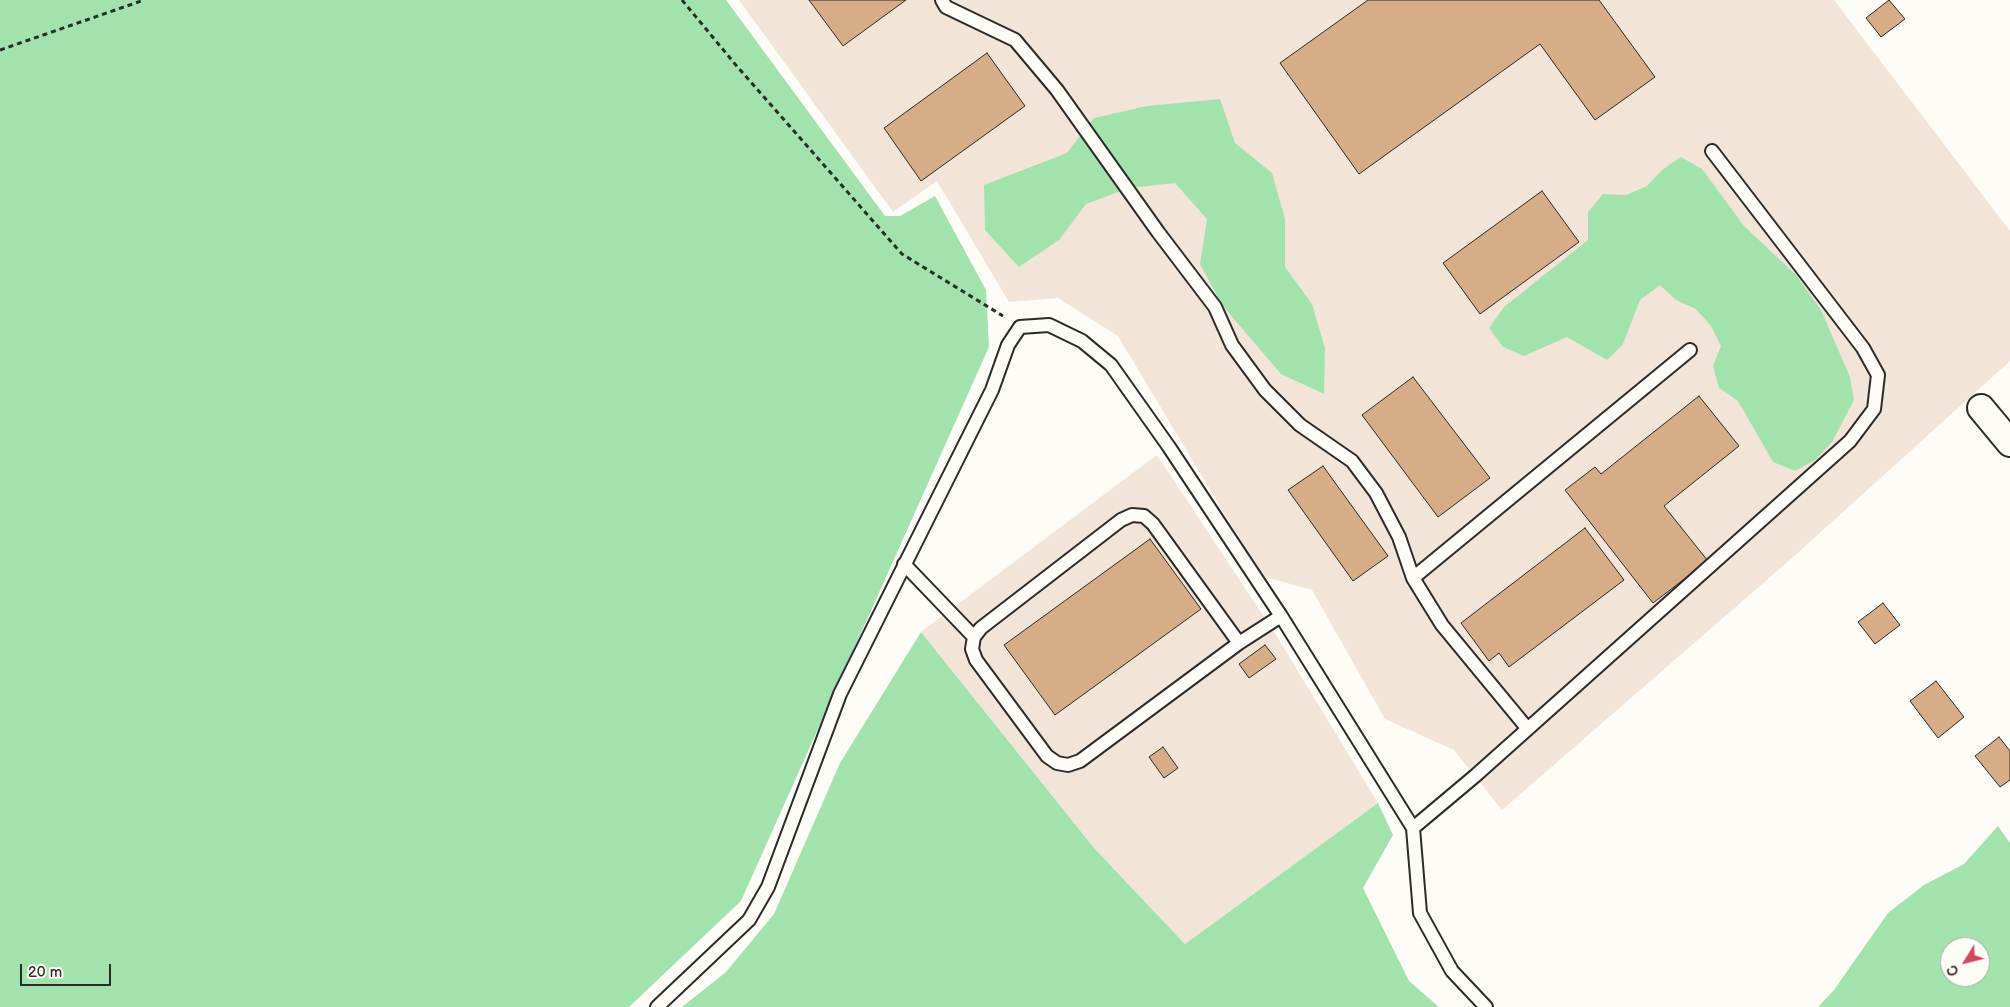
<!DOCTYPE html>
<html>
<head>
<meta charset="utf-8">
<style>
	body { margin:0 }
	#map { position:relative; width:2010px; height:1007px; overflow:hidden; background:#fdfcf7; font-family:"Balsamiq Sans",sans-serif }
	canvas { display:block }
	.north { position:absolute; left:1940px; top:937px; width:50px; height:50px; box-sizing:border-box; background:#fdfcf7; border:1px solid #a9a8a5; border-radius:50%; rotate:234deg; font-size:14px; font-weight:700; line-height:20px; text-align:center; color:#2b2b2b }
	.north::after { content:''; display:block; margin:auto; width:18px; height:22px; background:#d1495b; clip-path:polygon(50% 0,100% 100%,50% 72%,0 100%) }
	.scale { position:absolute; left:20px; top:964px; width:91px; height:22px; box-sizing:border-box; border:2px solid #2b2b2b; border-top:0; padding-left:6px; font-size:15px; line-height:18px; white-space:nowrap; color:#2b2b2b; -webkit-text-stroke:4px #fdfcf7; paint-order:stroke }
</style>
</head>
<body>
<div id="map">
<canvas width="2010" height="1007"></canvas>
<div class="north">С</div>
<div class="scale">20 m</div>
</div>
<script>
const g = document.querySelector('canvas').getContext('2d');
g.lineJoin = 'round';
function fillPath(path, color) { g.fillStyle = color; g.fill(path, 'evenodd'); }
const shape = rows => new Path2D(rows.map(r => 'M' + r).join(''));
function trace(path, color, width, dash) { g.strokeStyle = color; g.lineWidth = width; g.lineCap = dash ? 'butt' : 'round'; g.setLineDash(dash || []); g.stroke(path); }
fillPath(shape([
	[739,0,1834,0,2010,231,2010,361,1792,558,1502,810,1454,750,1385,719,1312,590,1262,576,1118,336,1058,298,1009,302,937,181,893,212],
	[1157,455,1276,635,1378,803,1185,944,1094,848,921,632]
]), '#f2e4d6');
fillPath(shape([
	[0,0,726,0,885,216,900,216,935,196,986,290,989,347,741,901,629,1007,0,1007],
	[1220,99,1235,143,1272,173,1285,219,1285,267,1312,304,1325,348,1324,394,1281,374,1222,305,1200,264,1207,219,1175,183,1129,188,1086,204,1059,240,1019,267,985,230,984,185,1067,153,1094,118,1147,106],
	[1681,157,1702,169,1744,226,1796,275,1821,310,1850,377,1854,400,1832,442,1815,460,1795,471,1773,462,1738,401,1719,388,1713,366,1721,346,1711,326,1696,309,1676,300,1660,285,1640,300,1623,344,1607,360,1567,337,1524,356,1503,347,1489,328,1504,307,1588,240,1588,212,1603,194,1626,195,1647,186,1662,170],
	[921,632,1094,848,1185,944,1378,803,1393,835,1363,888,1409,981,1439,1007,682,1007,726,972,774,914,840,763],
	[1998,826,2010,843,2010,1007,1818,1007,1834,990,1888,913,1924,885,1964,864],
	[1950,947,1980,947,1980,977,1950,977]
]), '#a2e3ad');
const building = shape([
	[809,0,906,0,843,46,809,0],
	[1368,0,1599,0,1655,77,1595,120,1540,44,1359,174,1280,63,1368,0],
	[1889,0,1905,19,1881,37,1866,18,1889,0],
	[987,53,1025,106,921,181,884,128,987,53],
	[1542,191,1579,242,1480,314,1443,263,1542,191],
	[1413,377,1490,478,1438,517,1362,415,1413,377],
	[1699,396,1739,446,1664,506,1708,561,1653,603,1565,490,1595,467,1601,474,1699,396],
	[1323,466,1388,556,1353,581,1288,490,1323,466],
	[1585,528,1624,580,1509,667,1499,653,1489,661,1461,623,1585,528],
	[1150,539,1201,609,1055,715,1004,645,1150,539],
	[1883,603,1900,625,1875,644,1858,622,1883,603],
	[1265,645,1276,659,1249,678,1239,664,1265,645],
	[1936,681,1964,717,1938,738,1910,701,1936,681],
	[1999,737,2010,751,2010,780,2000,787,1975,756,1999,737],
	[1163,747,1178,768,1164,778,1149,757,1163,747]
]);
fillPath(building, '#d7ad88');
trace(building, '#2b2b2b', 1);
const lane = shape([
	[942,0,946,7,1015,40,1057,90,1158,232,1215,307,1232,345,1265,390,1300,425,1352,461,1376,493,1399,537,1413,578,1442,625,1527,728],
	[904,564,974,637],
	[1413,578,1690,350],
	[1239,643,1153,524,1144,516,1132,515,1121,520,981,628,974,637,972,649,976,660,1047,756,1057,763,1068,765,1080,761,1239,643,1281,616],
	[1413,828,1475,776,1850,441,1874,409,1878,375,1863,348,1712,151],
	[657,1007,749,920,768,887,840,694,992,390,1008,345,1020,327,1049,325,1082,341,1111,365,1169,447,1281,616,1413,828,1420,913,1452,971,1486,1007]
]);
const street = shape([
	[1981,408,2010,443]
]);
trace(lane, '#2b2b2b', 16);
trace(street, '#2b2b2b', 30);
trace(shape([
	[682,0,735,64,902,254,1003,316],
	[0,50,144,0]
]), '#2b2b2b', 3, [5, 4]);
trace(lane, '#fdfcf7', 12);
trace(street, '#fdfcf7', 26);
</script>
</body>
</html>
